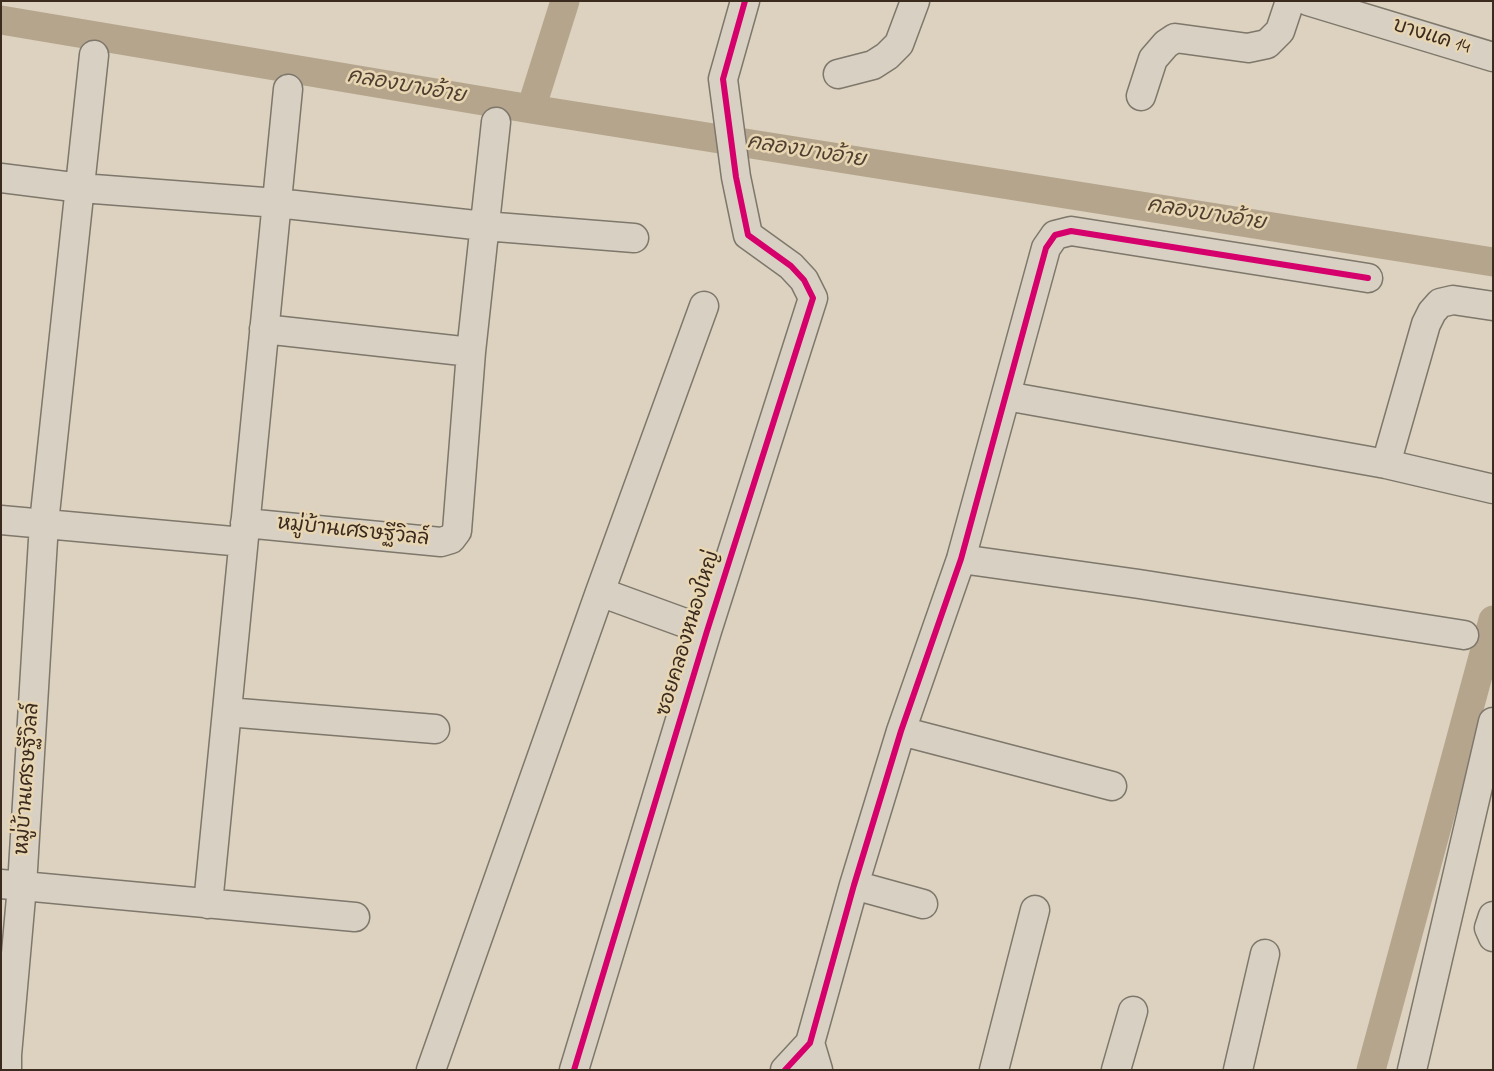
<!DOCTYPE html>
<html>
<head>
<meta charset="utf-8">
<style>
	body { margin:0 }
	#map { position:relative; width:1494px; height:1071px; overflow:hidden; background:#dcd2bf; font-family:"Indie Flower",sans-serif }
	canvas { display:block }
	.frame { position:absolute; inset:0; border:2px solid #3b2a1e; pointer-events:none }
</style>
</head>
<body>
<div id="map">
<canvas width="1494" height="1071"></canvas>
<div class="frame"></div>
</div>
<script>
const g = document.querySelector('canvas').getContext('2d');
g.lineJoin = 'round';
const shape = rows => new Path2D(rows.map(r => 'M' + r).join(''));
function trace(path, color, width, dash) { g.strokeStyle = color; g.lineWidth = width; g.lineCap = dash ? 'butt' : 'round'; g.setLineDash(dash || []); g.stroke(path); }
function write(font, color, halo, rows, align = 'center') {
  g.font = font + ' "Indie Flower","Playpen Sans Thai",sans-serif'; g.lineWidth = 5; g.setLineDash([]); g.textBaseline = 'middle'; g.strokeStyle = halo; g.fillStyle = color; for (const [text, x, y, turn = 0] of rows) {
    g.save(); g.translate(x, y); g.rotate((+turn || 0) * Math.PI / 180); g.textAlign = isNaN(turn) ? turn : align; if (halo) g.strokeText(text, 0, 0); g.fillText(text, 0, 0); g.restore();
  }
}
trace(shape([
	[1,20,531,109,1493,262],
	[531,109,565,1],
	[1371,1070,1493,620]
]), '#b5a58d', 29);
const minor = shape([
	[1308,1,1493,57],
	[838,74,873,65,887,56,899,44,915,1],
	[1141,96,1153,59,1166,44,1175,38,1248,48,1267,44,1280,31,1290,1],
	[1,178,81,188,277,203,484,226,634,238],
	[264,329,471,352],
	[1006,396,1386,464,1426,324,1432,312,1440,303,1453,300,1493,306],
	[1386,464,1493,489],
	[1,520,243,542],
	[245,523,441,542,451,539,457,531,471,352,496,122],
	[961,559,1139,584,1464,635],
	[600,592,707,631],
	[227,712,435,729],
	[901,731,1112,786],
	[1,884,355,917],
	[854,885,923,904],
	[208,904,288,89],
	[1493,916,1489,928,1493,937],
	[810,1043,818,1070],
	[7,1070,7,1055,22,886,44,523,94,55],
	[431,1070,600,592,704,306],
	[574,1070,707,631,813,298,804,280,791,266,748,235,736,177,723,79,745,1],
	[785,1070,810,1043,854,885,901,731,961,559,1046,248,1055,235,1071,231,1368,278],
	[994,1070,1035,910],
	[1116,1070,1133,1011],
	[1238,1070,1265,954],
	[1412,1070,1493,722]
]);
trace(minor, '#7e776b', 31);
trace(minor, '#d8d0c3', 28);
trace(shape([
	[574,1070,707,631,813,298,804,280,791,266,748,235,736,177,723,79,745,1],
	[785,1070,810,1043,854,885,901,731,961,559,1046,248,1055,235,1071,231,1368,278]
]), '#d6006c', 6);
write('20px', '#3b2a1e', '#e8d6b3', [
	["บางแค 14",1431,38,17],
	["หมู่บ้านเศรษฐีวิลล์",353,533,6],
	["ซอยคลองหนองใหญ่",690,634,-73],
	["หมู่บ้านเศรษฐีวิลล์",29,779,-86]
]);
write('italic 21px', '#503f30', '#e8d6b3', [
	["คลองบางอ้าย",406,88,10],
	["คลองบางอ้าย",806,153,9],
	["คลองบางอ้าย",1206,216,9]
]);
</script>
</body>
</html>
